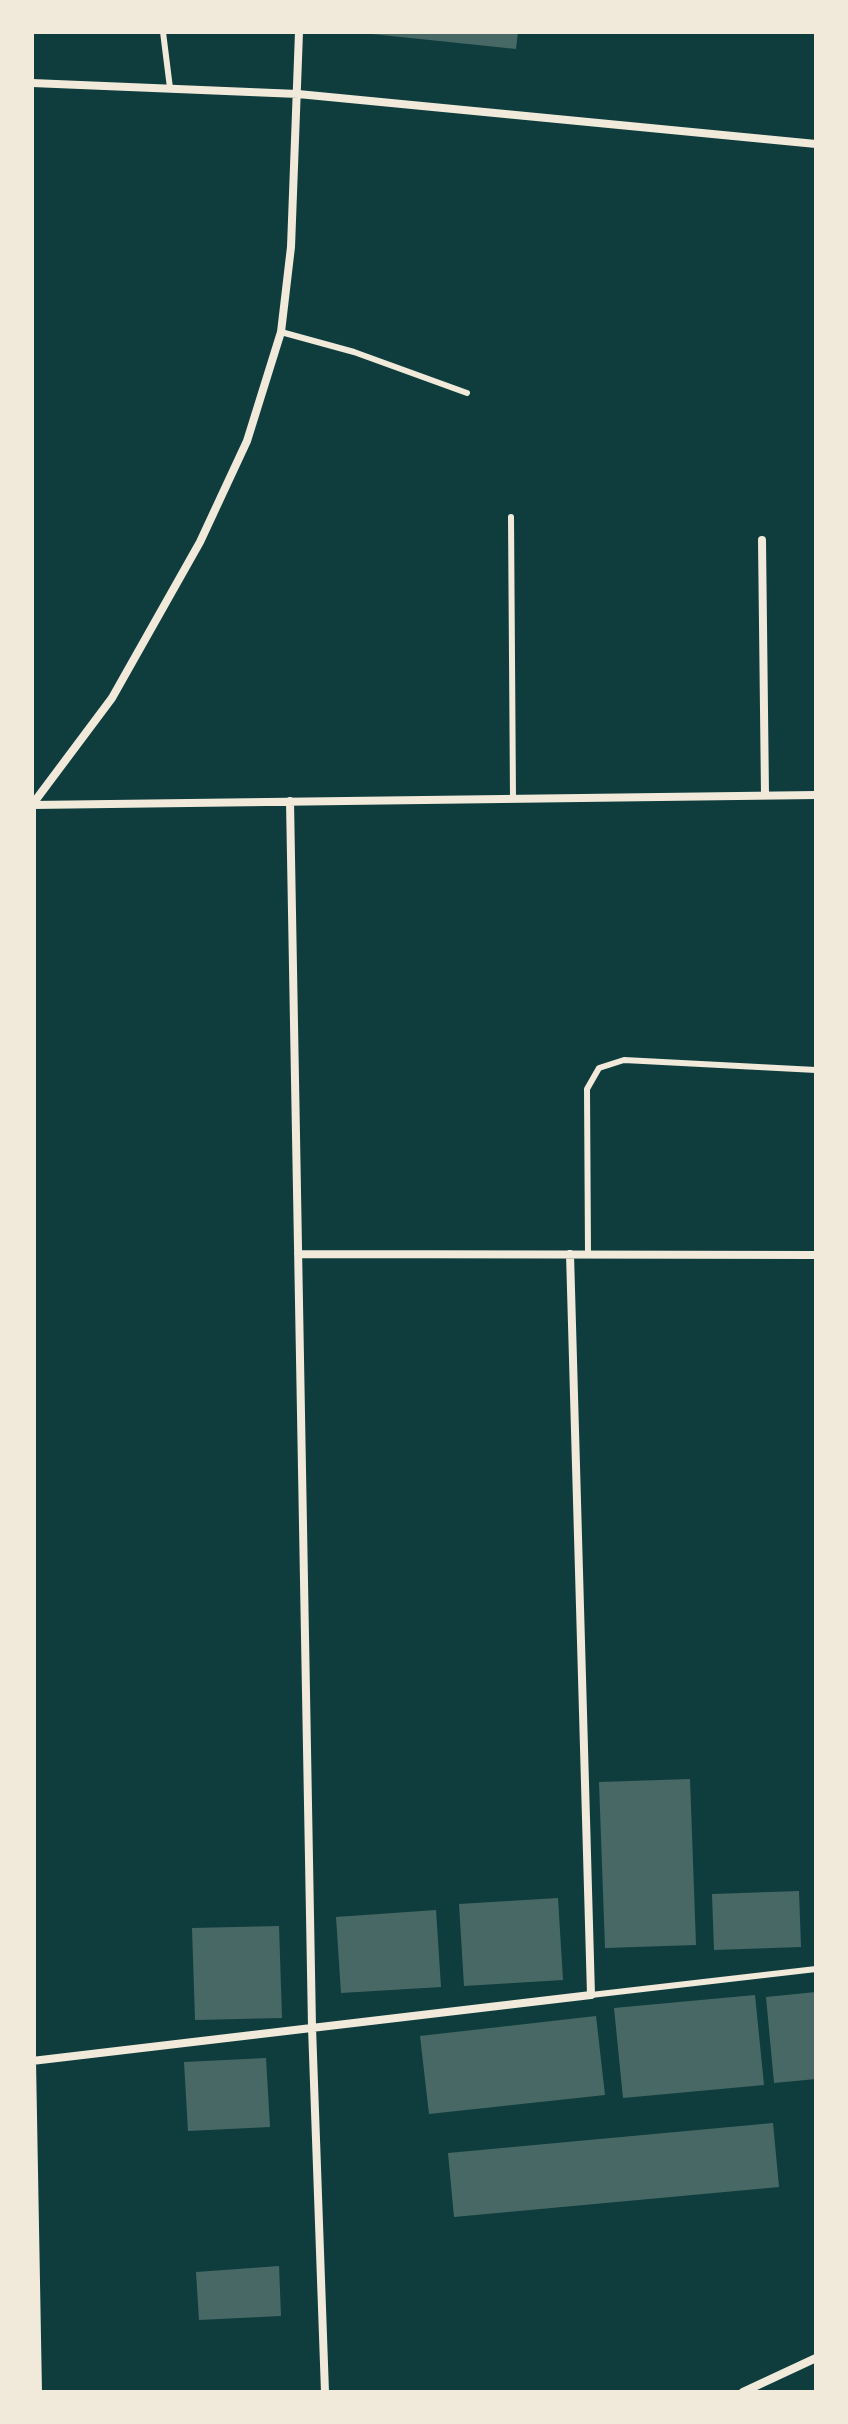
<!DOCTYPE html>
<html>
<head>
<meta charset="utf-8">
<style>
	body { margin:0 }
	#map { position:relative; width:848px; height:2424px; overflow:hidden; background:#0f3d3e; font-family:"PT Sans Narrow",sans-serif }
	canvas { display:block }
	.frame { position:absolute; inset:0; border:34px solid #f1e9da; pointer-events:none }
</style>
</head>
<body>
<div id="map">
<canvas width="848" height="2424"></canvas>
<div class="frame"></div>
</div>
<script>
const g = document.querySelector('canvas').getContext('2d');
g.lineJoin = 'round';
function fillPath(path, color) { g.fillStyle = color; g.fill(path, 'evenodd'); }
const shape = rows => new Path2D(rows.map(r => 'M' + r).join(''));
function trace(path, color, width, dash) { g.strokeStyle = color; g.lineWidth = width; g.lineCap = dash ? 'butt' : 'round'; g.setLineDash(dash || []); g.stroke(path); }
fillPath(shape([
	[372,32,518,32,516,49,372,34],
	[690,1779,696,1945,605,1948,599,1782],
	[799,1891,801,1947,714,1950,712,1894],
	[558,1898,563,1980,464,1986,459,1904],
	[436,1910,441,1987,341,1993,336,1917],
	[279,1926,282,2018,195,2020,192,1928],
	[816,1992,816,2079,774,2083,766,1997],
	[755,1995,764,2085,623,2098,614,2008],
	[596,2016,605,2095,429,2114,420,2036],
	[266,2058,270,2127,188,2131,184,2062],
	[773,2123,779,2187,454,2217,448,2153],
	[279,2266,281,2316,199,2320,196,2272]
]), '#486865');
trace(shape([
	[163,32,170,88],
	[281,332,354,352,467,393],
	[511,517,513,799],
	[588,1254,587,1089,599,1068,624,1060,816,1070],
	[591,1995,816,1969]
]), '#f1e9da', 6);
trace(shape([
	[32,83,298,94,816,144],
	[762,540,765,795],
	[290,801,312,2027,325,2392],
	[32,805,816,795],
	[298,1254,816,1255],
	[32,2061,591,1995,570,1254],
	[38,2392,32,2061,32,805,112,698,200,542,247,441,281,332,291,247,299,32],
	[743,2392,816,2358]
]), '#f1e9da', 8);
</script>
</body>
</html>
